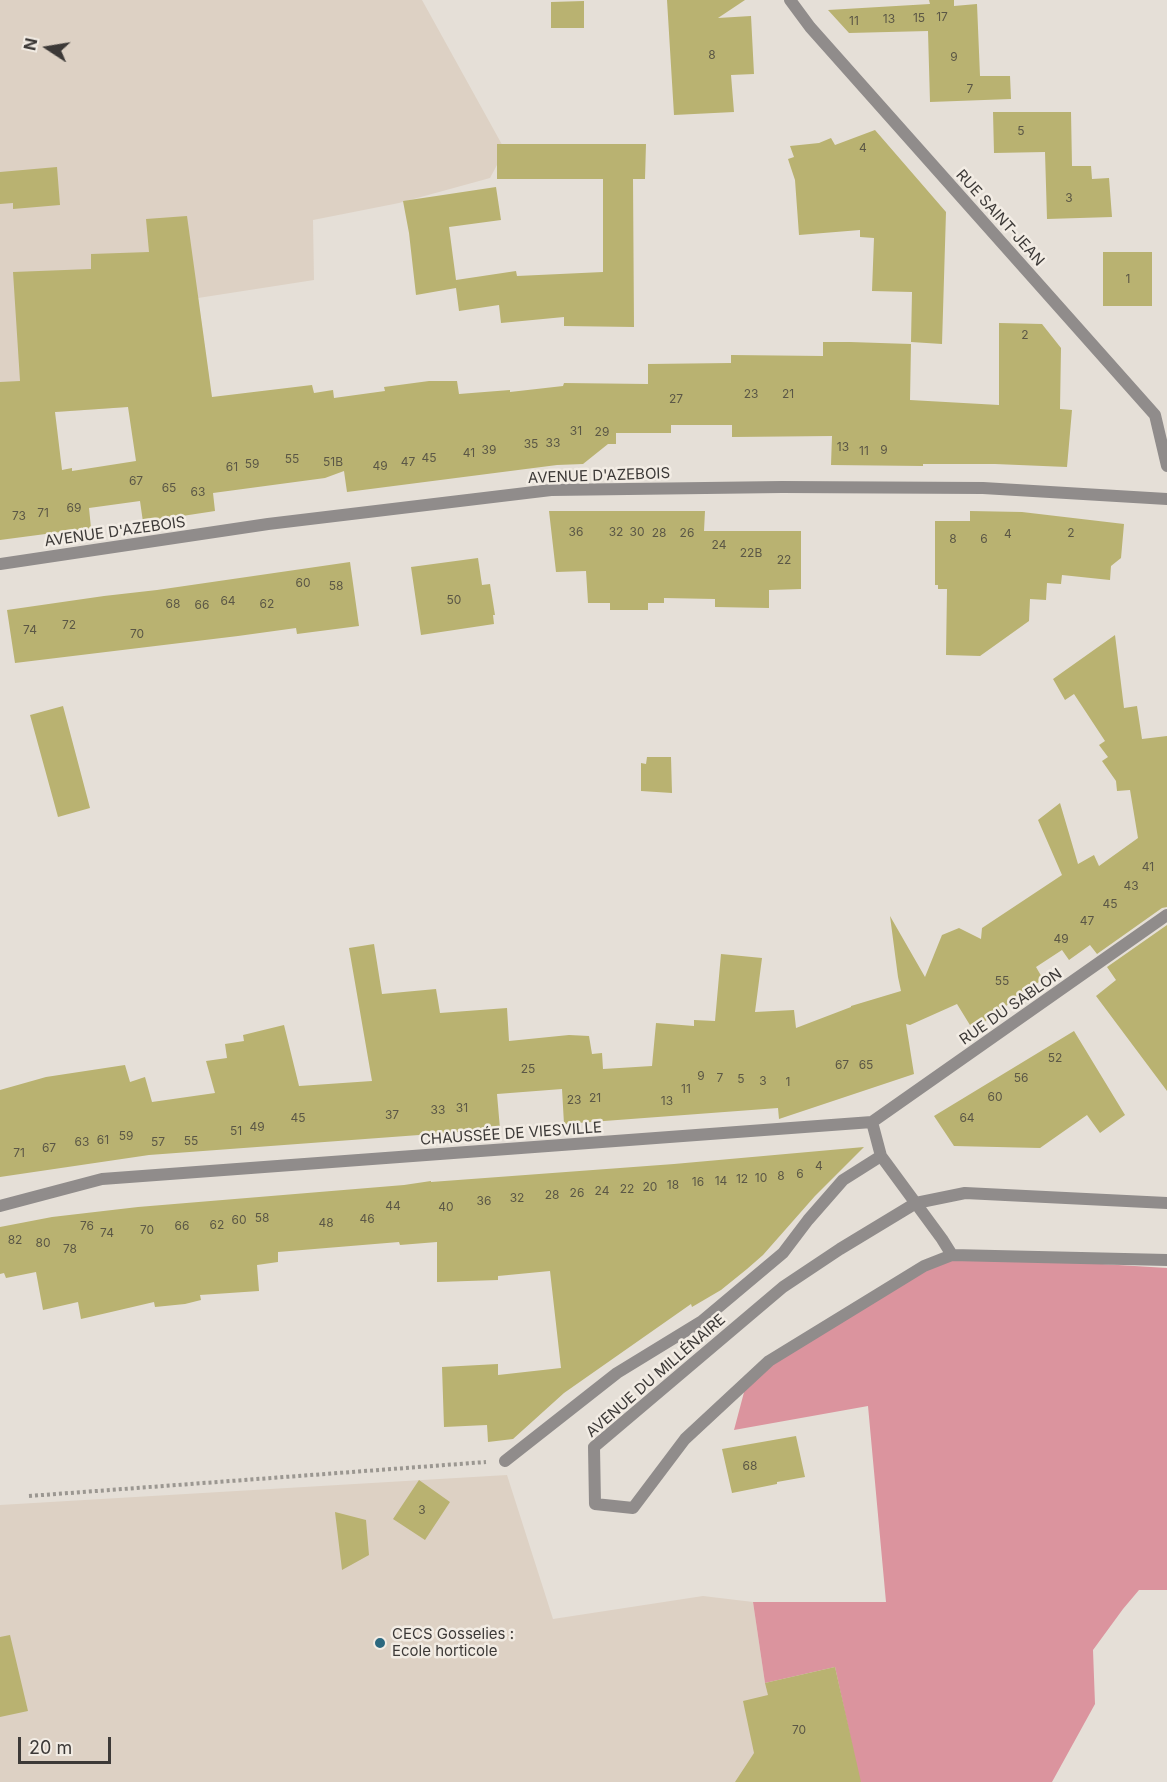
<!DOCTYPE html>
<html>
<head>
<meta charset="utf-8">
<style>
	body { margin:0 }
	#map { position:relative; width:1167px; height:1782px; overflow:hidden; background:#e5dfd7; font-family:Inter,sans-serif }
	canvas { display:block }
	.north { position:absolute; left:18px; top:18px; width:60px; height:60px; -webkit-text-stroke:4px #f2ece4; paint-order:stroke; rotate:282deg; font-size:16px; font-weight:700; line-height:24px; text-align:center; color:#3c3937 }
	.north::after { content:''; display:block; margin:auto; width:21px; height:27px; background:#3c3937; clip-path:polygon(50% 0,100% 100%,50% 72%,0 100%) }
	.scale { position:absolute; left:18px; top:1737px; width:93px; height:27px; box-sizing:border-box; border:3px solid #3c3937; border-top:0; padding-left:8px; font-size:18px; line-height:21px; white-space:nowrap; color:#3c3937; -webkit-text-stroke:4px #f2ece4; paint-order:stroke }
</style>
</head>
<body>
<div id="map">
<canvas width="1167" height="1782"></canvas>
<div class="north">N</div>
<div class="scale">20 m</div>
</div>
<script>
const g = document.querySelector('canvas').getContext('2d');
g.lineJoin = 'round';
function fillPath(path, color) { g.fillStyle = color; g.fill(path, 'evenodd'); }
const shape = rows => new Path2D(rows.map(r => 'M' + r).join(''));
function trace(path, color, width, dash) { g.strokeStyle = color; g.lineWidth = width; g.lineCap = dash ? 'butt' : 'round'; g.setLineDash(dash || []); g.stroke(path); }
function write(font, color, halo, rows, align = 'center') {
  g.font = font + ' Inter,sans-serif'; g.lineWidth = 5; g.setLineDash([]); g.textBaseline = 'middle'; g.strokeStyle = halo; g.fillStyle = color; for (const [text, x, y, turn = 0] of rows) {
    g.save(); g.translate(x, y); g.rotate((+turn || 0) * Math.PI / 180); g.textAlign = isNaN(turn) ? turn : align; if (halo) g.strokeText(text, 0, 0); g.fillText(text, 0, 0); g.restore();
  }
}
fillPath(shape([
	[0,0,422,0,505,150,490,178,399,203,313,220,314,280,198,298,212,401,0,416],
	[507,1475,553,1619,703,1596,753,1602,765,1683,835,1667,860,1782,0,1782,0,1505]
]), '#ddd1c4');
fillPath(shape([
	[972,1256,1167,1268,1167,1590,1139,1590,1123,1609,1093,1650,1095,1704,1052,1782,860,1782,835,1667,765,1683,753,1602,886,1602,868,1406,734,1430,747,1381,940,1260]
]), '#db949e');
fillPath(shape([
	[667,0,745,0,718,18,751,16,754,74,731,75,734,112,674,115],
	[929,0,954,0,954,6,977,4,980,76,1010,76,1011,99,930,102,928,31,849,33,828,10,930,4],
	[584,1,584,28,551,28,551,2],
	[993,112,1071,112,1072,166,1091,166,1092,179,1109,178,1112,217,1047,219,1045,152,994,153],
	[875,130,946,212,942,344,911,342,912,292,872,291,874,238,860,237,860,230,799,235,795,180,788,159,794,157,790,146,819,143,831,138,835,145],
	[497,144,646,144,645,179,633,179,634,327,564,326,564,317,501,323,499,305,459,311,456,288,416,295,409,233,403,201,496,187,501,220,449,227,456,280,516,271,517,276,603,272,603,179,497,179],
	[57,167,60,205,13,209,13,203,0,204,0,172],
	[187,216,212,397,312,385,314,393,333,390,334,398,385,391,384,387,429,381,457,381,459,394,510,390,510,392,563,386,564,383,648,384,648,364,731,363,731,355,823,356,823,342,850,342,911,344,910,400,999,405,999,323,1042,324,1061,348,1060,409,1072,410,1067,467,995,464,923,464,923,466,831,465,832,436,732,437,732,425,671,425,671,433,616,433,616,444,608,444,583,464,557,465,347,492,344,471,325,478,213,493,215,511,143,522,140,501,89,508,91,528,0,540,0,382,20,381,13,272,91,269,91,254,149,252,146,219],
	[128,407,136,461,72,471,72,468,62,470,55,412],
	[1103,252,1152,252,1152,306,1103,306],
	[549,511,705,511,704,531,801,531,801,589,769,590,769,608,715,607,715,599,664,598,664,603,648,603,648,610,610,610,610,603,588,603,586,571,556,572],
	[970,511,1022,512,1124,524,1121,558,1111,566,1110,580,1062,575,1061,584,1047,583,1046,600,1030,599,1029,621,980,656,946,655,947,589,938,589,938,585,935,585,935,521,970,521],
	[478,558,482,585,490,584,495,615,493,615,494,624,421,635,411,567],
	[350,562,359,626,297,634,296,628,238,636,15,663,7,610,104,596,157,590],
	[1115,635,1124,708,1137,706,1142,739,1167,736,1167,907,1162,908,1097,954,1090,945,1069,960,1062,950,1036,967,1043,979,973,1030,957,1004,910,1025,906,1024,914,1074,779,1119,778,1108,564,1124,562,1089,497,1094,500,1129,149,1155,0,1177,0,1090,46,1077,125,1065,130,1082,145,1077,152,1102,215,1093,206,1061,227,1058,225,1044,244,1041,243,1035,284,1025,299,1086,372,1081,349,948,374,944,382,994,436,989,440,1013,507,1008,509,1041,569,1035,589,1036,592,1054,602,1053,603,1069,652,1066,656,1023,694,1026,694,1020,715,1021,721,954,762,958,755,1012,794,1010,796,1028,851,1007,851,1006,901,991,898,977,890,916,925,977,942,935,959,928,981,939,982,928,1062,875,1038,820,1060,803,1078,864,1094,855,1099,866,1138,838,1130,790,1117,791,1116,781,1102,761,1108,757,1099,745,1105,741,1074,694,1065,700,1053,679],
	[63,706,90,808,58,817,30,715],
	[647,757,671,757,672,793,641,791,641,763,646,764],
	[1167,925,1167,1091,1096,996,1116,980,1107,967],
	[1074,1031,1125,1115,1100,1133,1087,1115,1040,1148,954,1146,934,1116],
	[864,1147,815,1196,763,1255,747,1269,721,1290,692,1307,691,1304,564,1393,513,1439,488,1442,487,1425,444,1427,442,1367,498,1364,498,1375,561,1368,550,1271,498,1276,498,1280,437,1282,437,1242,400,1245,399,1242,278,1252,278,1262,257,1265,259,1291,200,1295,201,1300,185,1304,155,1307,154,1302,81,1319,78,1302,43,1310,36,1272,6,1278,4,1273,0,1274,0,1227,52,1217,138,1207,404,1185,431,1181,431,1182,674,1164],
	[796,1436,805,1477,777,1482,777,1484,732,1493,722,1449],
	[419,1480,450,1502,425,1540,393,1519],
	[335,1512,366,1520,369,1555,342,1570],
	[10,1635,28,1711,0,1717,0,1637],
	[835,1667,861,1782,735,1782,754,1753,743,1701,768,1695,765,1683]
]), '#b9b271');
trace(shape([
	[29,1496,486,1462]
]), '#9b9791', 4, [3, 3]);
trace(shape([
	[790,0,810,27,1155,415,1167,466],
	[872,1122,1167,915],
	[872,1122,881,1156,942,1239,952,1255],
	[1167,1203,965,1193,916,1203,840,1249,783,1287,594,1447,595,1504,633,1508,685,1439,769,1361,924,1266,952,1255,1167,1260],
	[0,1206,102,1179,872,1122],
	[505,1461,617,1373,702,1321,783,1253,808,1220,843,1180,881,1156]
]), '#908c8b', 12);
trace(shape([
	[0,564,268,524,551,490,782,487,983,488,1167,499]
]), '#908c8b', 12);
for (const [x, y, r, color] of [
	[380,1643,6,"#2b687f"]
]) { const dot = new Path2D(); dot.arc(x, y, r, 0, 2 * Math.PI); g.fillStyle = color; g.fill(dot); trace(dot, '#f2ece4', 2); }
write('12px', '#5b5746', null, [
	["17",942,17],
	["15",919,18],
	["13",889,19],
	["11",854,21],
	["8",712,55],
	["9",954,57],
	["7",970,89],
	["5",1021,131],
	["4",863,148],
	["3",1069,198],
	["1",1128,279],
	["2",1025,335],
	["23",751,394],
	["21",788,394],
	["27",676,399],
	["31",576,431],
	["29",602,432],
	["33",553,443],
	["35",531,444],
	["13",843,447],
	["39",489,450],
	["9",884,450],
	["11",864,451],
	["41",469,453],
	["45",429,458],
	["55",292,459],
	["51B",333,462],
	["47",408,462],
	["59",252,464],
	["49",380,466],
	["61",232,467],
	["67",136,481],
	["65",169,488],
	["63",198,492],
	["69",74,508],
	["71",43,513],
	["73",19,516],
	["36",576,532],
	["32",616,532],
	["30",637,532],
	["28",659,533],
	["26",687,533],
	["2",1071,533],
	["4",1008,534],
	["8",953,539],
	["6",984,539],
	["24",719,545],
	["22B",751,553],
	["22",784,560],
	["60",303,583],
	["58",336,586],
	["50",454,600],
	["64",228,601],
	["68",173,604],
	["62",267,604],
	["66",202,605],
	["72",69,625],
	["74",30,630],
	["70",137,634],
	["41",1148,867],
	["43",1131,886],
	["45",1110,904],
	["47",1087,921],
	["49",1061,939],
	["55",1002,981],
	["52",1055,1058],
	["67",842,1065],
	["65",866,1065],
	["25",528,1069],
	["9",701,1076],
	["7",720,1078],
	["56",1021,1078],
	["5",741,1079],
	["3",763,1081],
	["1",788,1082],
	["11",686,1089],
	["60",995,1097],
	["21",595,1098],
	["23",574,1100],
	["13",667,1101],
	["31",462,1108],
	["33",438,1110],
	["37",392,1115],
	["45",298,1118],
	["64",967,1118],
	["49",257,1127],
	["51",236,1131],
	["59",126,1136],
	["61",103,1140],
	["55",191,1141],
	["63",82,1142],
	["57",158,1142],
	["67",49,1148],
	["71",19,1153],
	["4",819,1166],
	["6",800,1174],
	["8",781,1176],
	["10",761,1178],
	["12",742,1179],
	["14",721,1181],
	["16",698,1182],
	["18",673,1185],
	["20",650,1187],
	["22",627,1189],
	["24",602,1191],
	["26",577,1193],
	["28",552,1195],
	["32",517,1198],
	["36",484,1201],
	["44",393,1206],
	["40",446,1207],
	["58",262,1218],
	["46",367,1219],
	["60",239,1220],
	["48",326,1223],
	["62",217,1225],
	["76",87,1226],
	["66",182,1226],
	["70",147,1230],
	["74",107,1233],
	["82",15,1240],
	["80",43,1243],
	["78",70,1249],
	["68",750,1466],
	["3",422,1510],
	["70",799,1730]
]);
write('15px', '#3c3937', '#f2ece4', [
	["RUE SAINT-JEAN",1000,218,48],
	["AVENUE D'AZEBOIS",599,476,-2],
	["AVENUE D'AZEBOIS",115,532,-8],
	["RUE DU SABLON",1011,1007,-35],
	["CHAUSSÉE DE VIESVILLE",511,1134,-4],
	["AVENUE DU MILLÉNAIRE",656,1376,-41]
]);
write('15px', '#3c3937', '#f2ece4', [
	["CECS Gosselies :",392,1634],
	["Ecole horticole",392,1651]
], 'left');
</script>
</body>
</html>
